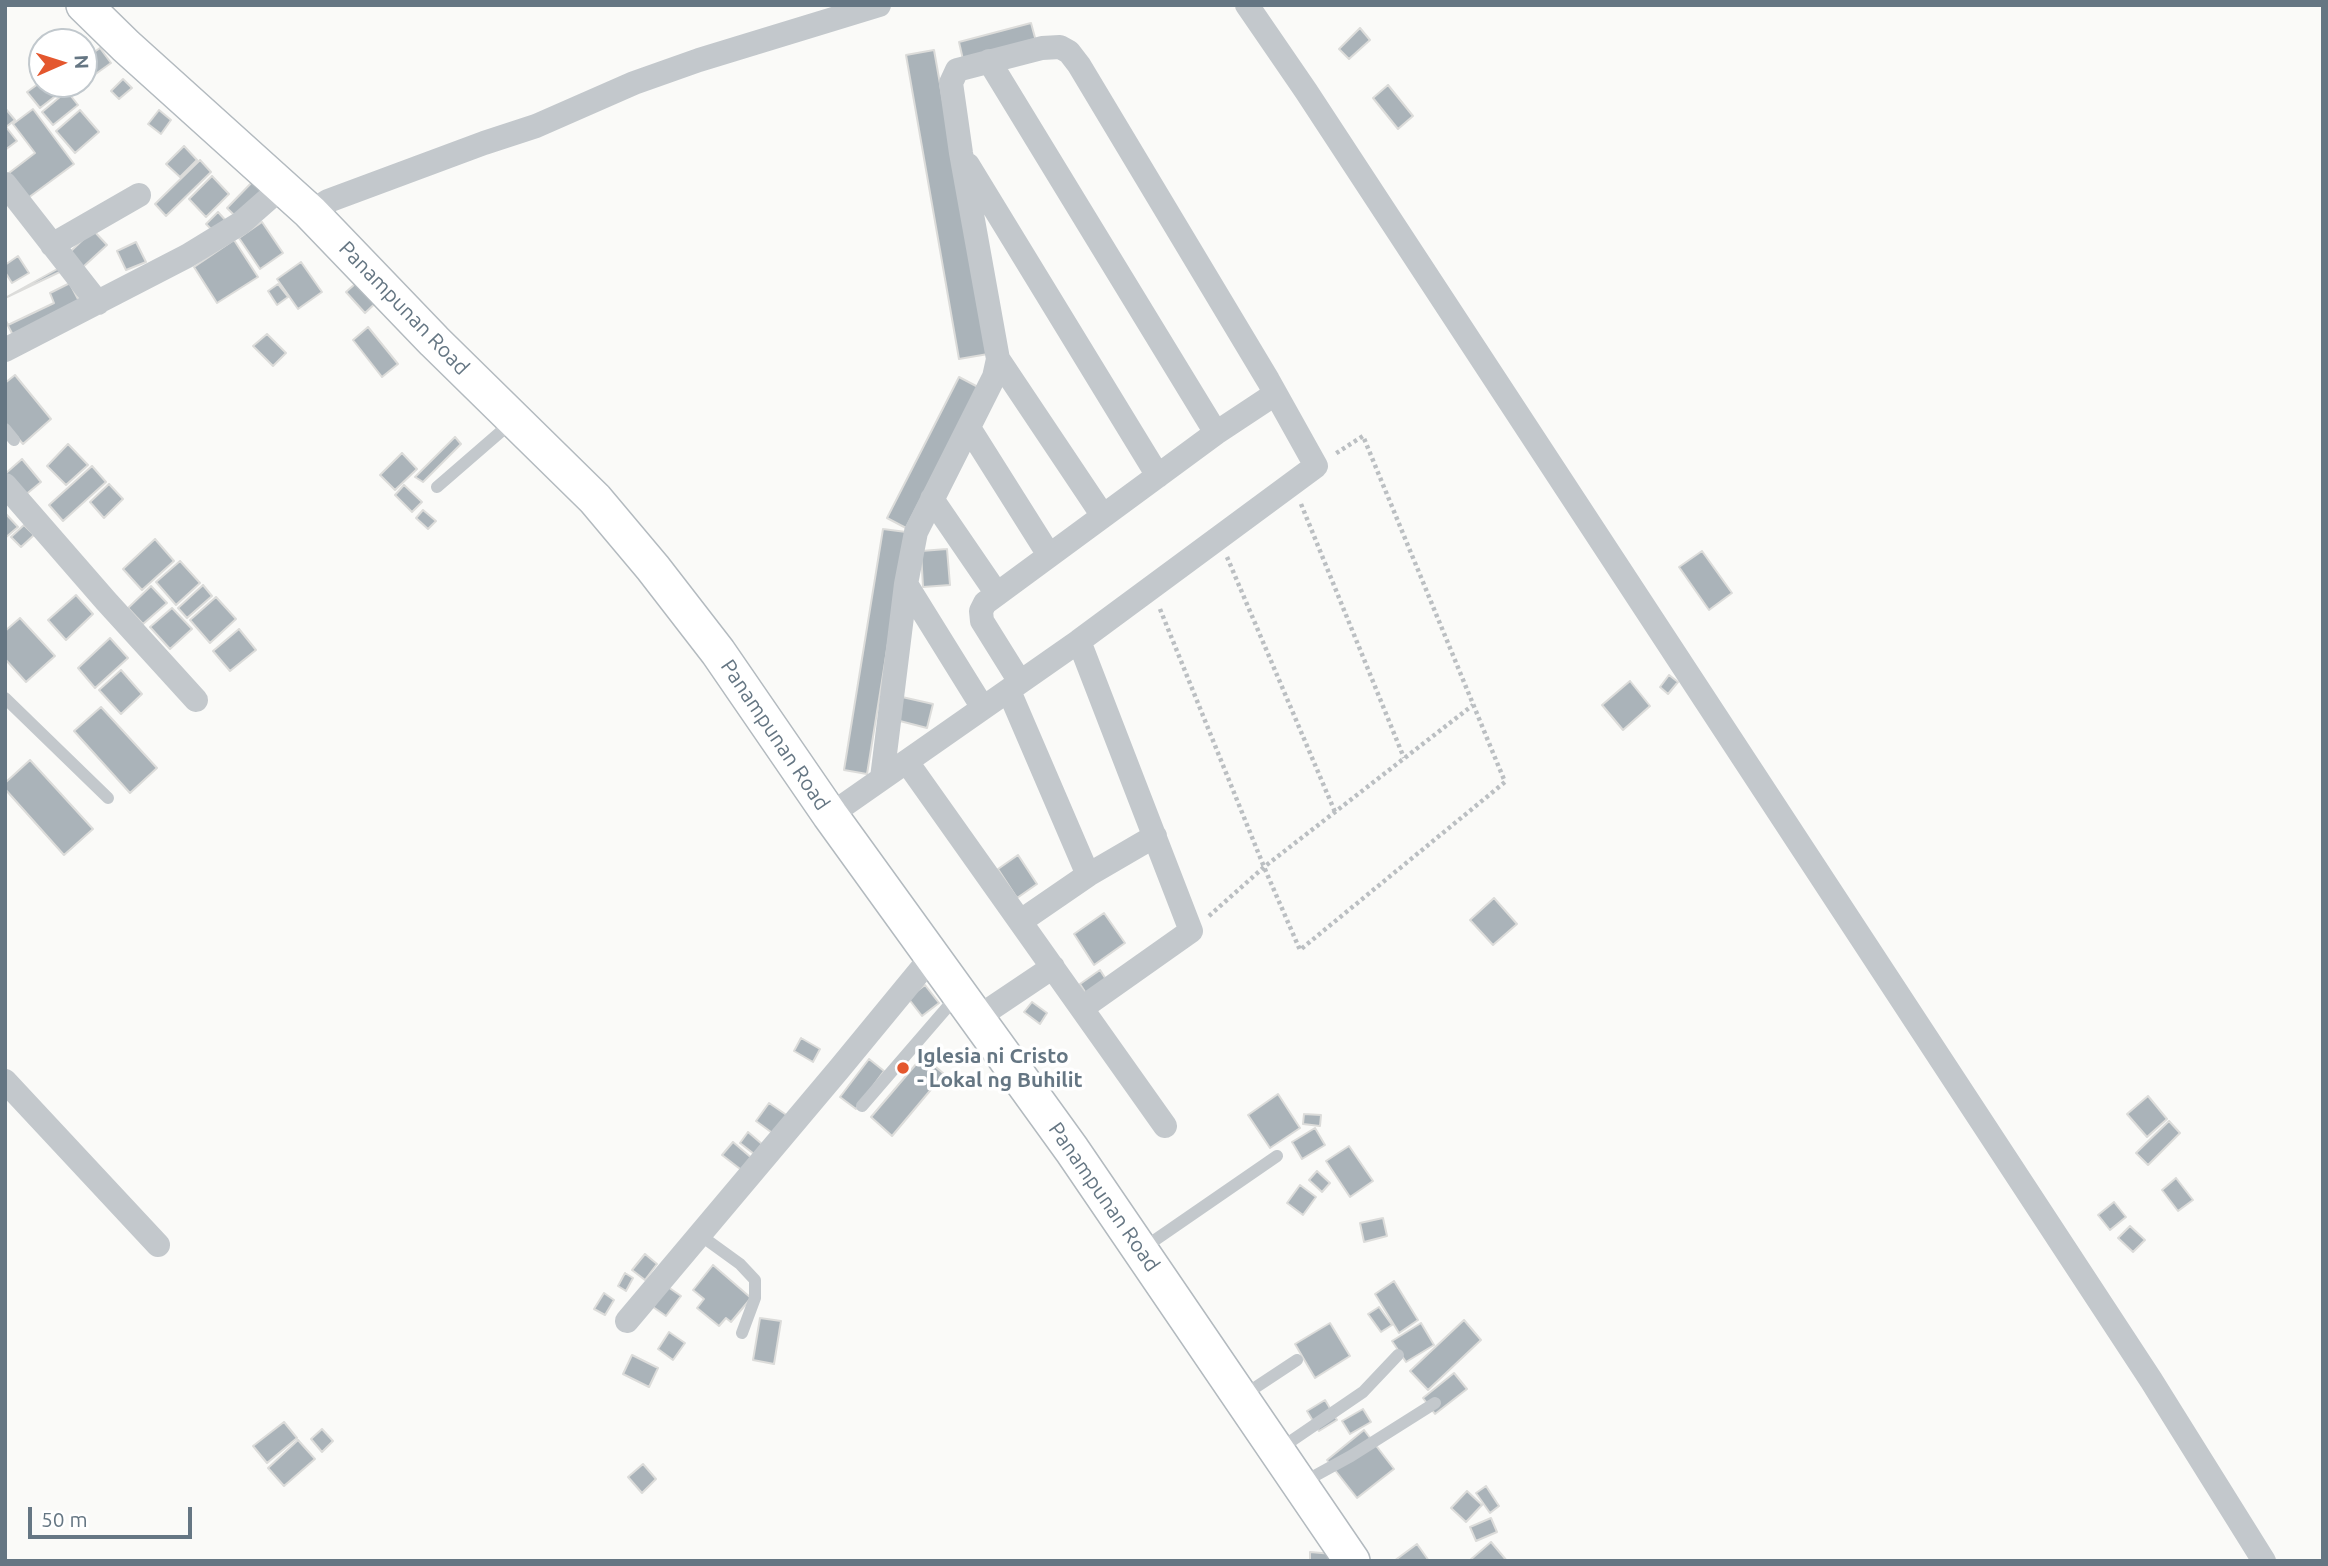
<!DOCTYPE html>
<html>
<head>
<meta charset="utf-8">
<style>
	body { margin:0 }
	#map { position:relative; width:2328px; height:1566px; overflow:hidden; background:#fafaf8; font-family:Ubuntu,sans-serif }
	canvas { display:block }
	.frame { position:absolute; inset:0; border:7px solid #657683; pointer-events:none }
	.north { position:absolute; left:28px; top:28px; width:70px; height:70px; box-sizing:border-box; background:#fff; border:2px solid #c1c8cd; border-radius:50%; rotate:87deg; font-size:19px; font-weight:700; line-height:28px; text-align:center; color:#657683 }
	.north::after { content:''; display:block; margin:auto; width:24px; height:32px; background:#e4572e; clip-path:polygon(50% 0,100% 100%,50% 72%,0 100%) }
	.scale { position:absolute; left:28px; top:1507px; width:164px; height:32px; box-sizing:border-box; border:4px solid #657683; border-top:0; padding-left:9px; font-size:21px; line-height:24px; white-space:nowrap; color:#657683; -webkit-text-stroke:5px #fff; paint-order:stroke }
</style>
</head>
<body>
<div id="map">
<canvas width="2328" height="1566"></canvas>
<div class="frame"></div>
<div class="north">N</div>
<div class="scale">50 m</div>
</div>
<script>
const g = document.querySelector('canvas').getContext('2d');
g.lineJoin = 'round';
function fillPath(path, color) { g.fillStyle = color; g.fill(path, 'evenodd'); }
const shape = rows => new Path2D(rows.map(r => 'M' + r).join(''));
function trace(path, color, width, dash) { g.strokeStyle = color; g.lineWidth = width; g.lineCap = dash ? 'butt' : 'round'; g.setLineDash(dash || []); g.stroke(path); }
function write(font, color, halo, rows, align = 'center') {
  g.font = font + ' Ubuntu,sans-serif'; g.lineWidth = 7; g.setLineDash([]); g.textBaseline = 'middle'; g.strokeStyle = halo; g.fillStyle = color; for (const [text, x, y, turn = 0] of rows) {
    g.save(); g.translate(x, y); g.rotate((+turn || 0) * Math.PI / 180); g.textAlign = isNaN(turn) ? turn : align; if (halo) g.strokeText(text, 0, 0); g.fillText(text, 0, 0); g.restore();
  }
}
const building = shape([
	[1031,23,1037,45,964,64,959,42,1031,23],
	[1360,28,1370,40,1349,59,1339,49,1360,28],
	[100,48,111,63,90,78,84,69,84,59,100,48],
	[934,50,988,354,959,359,906,55,934,50],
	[123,79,132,88,119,99,111,91,123,79],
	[42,81,42,84,71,84,40,108,27,92,42,81],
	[1388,85,1413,116,1398,129,1373,98,1388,85],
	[67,91,78,105,53,125,42,112,67,91],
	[5,108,15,120,6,127,17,141,5,150,5,108],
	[33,109,74,164,28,198,9,173,35,153,13,124,33,109],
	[80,110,99,132,75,153,56,131,80,110],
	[159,110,171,120,161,134,148,124,159,110],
	[184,146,197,160,180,177,166,164,184,146],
	[200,160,211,172,166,216,155,204,200,160],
	[259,175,271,186,238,219,227,208,259,175],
	[212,176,229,194,206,217,189,199,212,176],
	[218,212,228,223,217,235,206,224,218,212],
	[262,222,283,253,260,269,239,238,262,222],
	[93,230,107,245,83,267,70,252,93,230],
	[234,240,258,277,217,303,194,267,234,240],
	[136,242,146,262,126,270,117,251,136,242],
	[18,256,29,273,12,283,5,272,5,265,18,256],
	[301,262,322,292,298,309,277,279,301,262],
	[61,267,79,301,14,337,5,320,5,298,61,267],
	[66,269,72,282,50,293,54,303,8,325,5,319,5,298,66,269],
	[364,276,383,296,365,313,346,292,364,276],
	[278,284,288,297,277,305,268,291,278,284],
	[368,327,398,364,382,377,353,340,368,327],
	[267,334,286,353,273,366,253,346,267,334],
	[15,375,51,419,23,444,5,423,5,383,15,375],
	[959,377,978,387,906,528,887,518,959,377],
	[455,437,461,444,423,482,415,477,455,437],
	[68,444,88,465,66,485,47,466,68,444],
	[402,453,417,469,395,490,380,475,402,453],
	[22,459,41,482,24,496,5,474,22,459],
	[92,466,106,482,63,521,49,505,92,466],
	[109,484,123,499,104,518,90,502,109,484],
	[404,485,422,502,412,512,395,495,404,485],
	[423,510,436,521,428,529,416,518,423,510],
	[5,513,18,527,5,538,5,513],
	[24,525,34,535,21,547,11,537,24,525],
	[883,529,906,532,867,774,844,770,883,529],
	[155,539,174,561,142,590,123,569,155,539],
	[947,549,950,585,923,587,921,551,947,549],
	[1702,551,1732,593,1709,610,1679,567,1702,551],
	[180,561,200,583,176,605,156,582,180,561],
	[203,585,212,596,187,618,178,608,203,585],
	[151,586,167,603,143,624,128,608,151,586],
	[76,595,93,614,66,640,48,620,76,595],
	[216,597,236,619,210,643,190,620,216,597],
	[172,608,192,629,170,649,150,627,172,608],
	[20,618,55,656,26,682,5,659,5,631,20,618],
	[239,629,256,650,230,671,213,651,239,629],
	[110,638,128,658,95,688,78,668,110,638],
	[121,670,142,694,121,714,99,690,121,670],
	[1669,675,1678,682,1668,694,1660,687,1669,675],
	[1630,681,1650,706,1623,730,1602,705,1630,681],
	[902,697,933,704,927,728,896,720,902,697],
	[101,707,157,768,130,793,74,731,101,707],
	[30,760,93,829,64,855,5,789,5,783,30,760],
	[1018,855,1037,884,1017,898,998,869,1018,855],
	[1494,898,1517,924,1493,945,1470,920,1494,898],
	[1104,913,1125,943,1094,965,1074,934,1104,913],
	[1100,970,1109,984,1089,998,1080,984,1100,970],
	[925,985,939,1003,922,1016,908,998,925,985],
	[1032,1002,1047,1013,1040,1024,1024,1012,1032,1002],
	[801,1038,820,1049,813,1062,794,1051,801,1038],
	[923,1056,944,1074,892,1136,871,1117,923,1056],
	[869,1059,884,1071,856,1109,840,1097,869,1059],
	[1278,1094,1300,1128,1270,1148,1248,1115,1278,1094],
	[2148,1096,2167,1119,2147,1137,2127,1114,2148,1096],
	[769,1103,788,1116,775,1135,756,1121,769,1103],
	[1304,1114,1321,1115,1320,1126,1303,1124,1304,1114],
	[2169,1121,2180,1133,2148,1165,2136,1153,2169,1121],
	[1315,1128,1325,1145,1302,1159,1292,1142,1315,1128],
	[748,1132,762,1144,754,1154,740,1143,748,1132],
	[733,1142,754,1160,744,1172,722,1155,733,1142],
	[1349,1146,1373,1181,1350,1197,1326,1161,1349,1146],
	[1317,1171,1330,1183,1322,1192,1309,1180,1317,1171],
	[2176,1178,2193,1200,2178,1211,2162,1190,2176,1178],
	[1300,1185,1316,1197,1303,1215,1287,1203,1300,1185],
	[2114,1202,2126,1217,2110,1230,2098,1215,2114,1202],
	[1383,1218,1387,1236,1364,1242,1360,1223,1383,1218],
	[2130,1226,2145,1240,2133,1252,2118,1238,2130,1226],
	[645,1254,657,1264,645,1280,632,1270,645,1254],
	[713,1265,751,1298,731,1322,726,1318,719,1326,697,1308,704,1299,693,1290,713,1265],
	[625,1273,633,1278,626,1291,618,1286,625,1273],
	[1394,1281,1418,1320,1399,1333,1375,1294,1394,1281],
	[668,1287,681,1296,666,1316,653,1307,668,1287],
	[604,1293,614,1300,605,1315,594,1309,604,1293],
	[1379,1307,1392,1325,1381,1332,1368,1314,1379,1307],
	[760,1318,781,1321,774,1364,753,1360,760,1318],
	[1464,1320,1481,1340,1428,1390,1410,1371,1464,1320],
	[1330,1323,1350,1356,1315,1378,1295,1344,1330,1323],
	[1421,1323,1434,1345,1406,1362,1392,1341,1421,1323],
	[669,1332,685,1343,673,1360,658,1349,669,1332],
	[632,1355,658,1368,649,1387,623,1374,632,1355],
	[1454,1373,1467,1389,1435,1414,1423,1398,1454,1373],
	[1325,1400,1337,1420,1319,1431,1307,1411,1325,1400],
	[1363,1409,1371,1422,1350,1434,1342,1421,1363,1409],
	[284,1422,297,1438,267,1463,253,1446,284,1422],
	[322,1429,333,1441,322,1452,311,1439,322,1429],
	[1364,1430,1394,1469,1357,1498,1327,1460,1364,1430],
	[298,1440,315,1459,284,1486,268,1468,298,1440],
	[643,1464,656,1479,642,1493,628,1477,643,1464],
	[1486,1486,1499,1506,1490,1513,1476,1493,1486,1486],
	[1467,1491,1482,1505,1466,1522,1451,1508,1467,1491],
	[1491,1518,1497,1532,1476,1541,1470,1527,1491,1518],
	[1491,1542,1507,1561,1469,1561,1491,1542],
	[1417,1544,1429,1561,1394,1561,1417,1544],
	[1310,1552,1333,1554,1332,1561,1310,1561,1310,1552]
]);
fillPath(building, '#aab3b9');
trace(building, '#dcdcda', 2);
const secondary = shape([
	[84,5,126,46,310,212,434,341,595,499,653,568,718,652,830,815,1072,1150,1352,1561]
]);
trace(secondary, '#b3babf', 38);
trace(shape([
	[1301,504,1404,758],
	[1227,557,1335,812],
	[1160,609,1264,867,1300,950,1505,782,1363,436,1335,454],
	[1209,916,1264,867,1473,705]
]), '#bbbfc2', 4.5, [3.5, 3.5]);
trace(shape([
	[5,429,14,440],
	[437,487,512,422],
	[5,698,108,798],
	[862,1106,957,996],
	[700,1235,740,1264,755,1280,755,1298,742,1333],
	[1142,1249,1277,1156],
	[1241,1397,1297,1360],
	[1278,1450,1363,1392,1398,1355],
	[1300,1484,1351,1456,1435,1403]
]), '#c3c8cc', 12);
trace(shape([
	[1247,5,1306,91,2151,1380,2264,1561],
	[989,61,1216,433],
	[968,165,1158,476],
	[5,184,98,303],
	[310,212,328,201,484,143,536,126,634,83,699,60,879,5],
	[52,245,139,195],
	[5,350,187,256,241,223,283,186],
	[998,359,1103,516],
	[969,428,1049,555],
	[5,485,106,601,196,700],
	[932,499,997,594],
	[906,584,983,708],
	[1079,641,1191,931,1082,1008],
	[1020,682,982,621,981,611,985,603,1216,433,1275,394],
	[1009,691,1088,875],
	[907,762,1165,1126],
	[830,815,1079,641,1316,466,1268,380,1079,65,1069,52,1060,47,1042,48,957,70,951,83,961,153,998,359,994,377,916,532,906,584,882,778],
	[1021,921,1088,875,1155,836],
	[977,1018,1053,967],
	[5,1081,158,1245],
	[627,1321,840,1068,933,955]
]), '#c3c8cc', 24);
trace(secondary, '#fff', 35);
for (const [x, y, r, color] of [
	[903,1068,7,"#e4572e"]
]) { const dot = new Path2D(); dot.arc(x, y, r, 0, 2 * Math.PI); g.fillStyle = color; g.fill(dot); trace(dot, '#fff', 2.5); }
write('21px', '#657683', '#fff', [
	["Panampunan Road",404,308,46],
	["Panampunan Road",775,735,56],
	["Panampunan Road",1104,1197,55]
]);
write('bold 21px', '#657683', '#fff', [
	["Iglesia ni Cristo",917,1056],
	["- Lokal ng Buhilit",917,1080]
], 'left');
</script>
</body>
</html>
